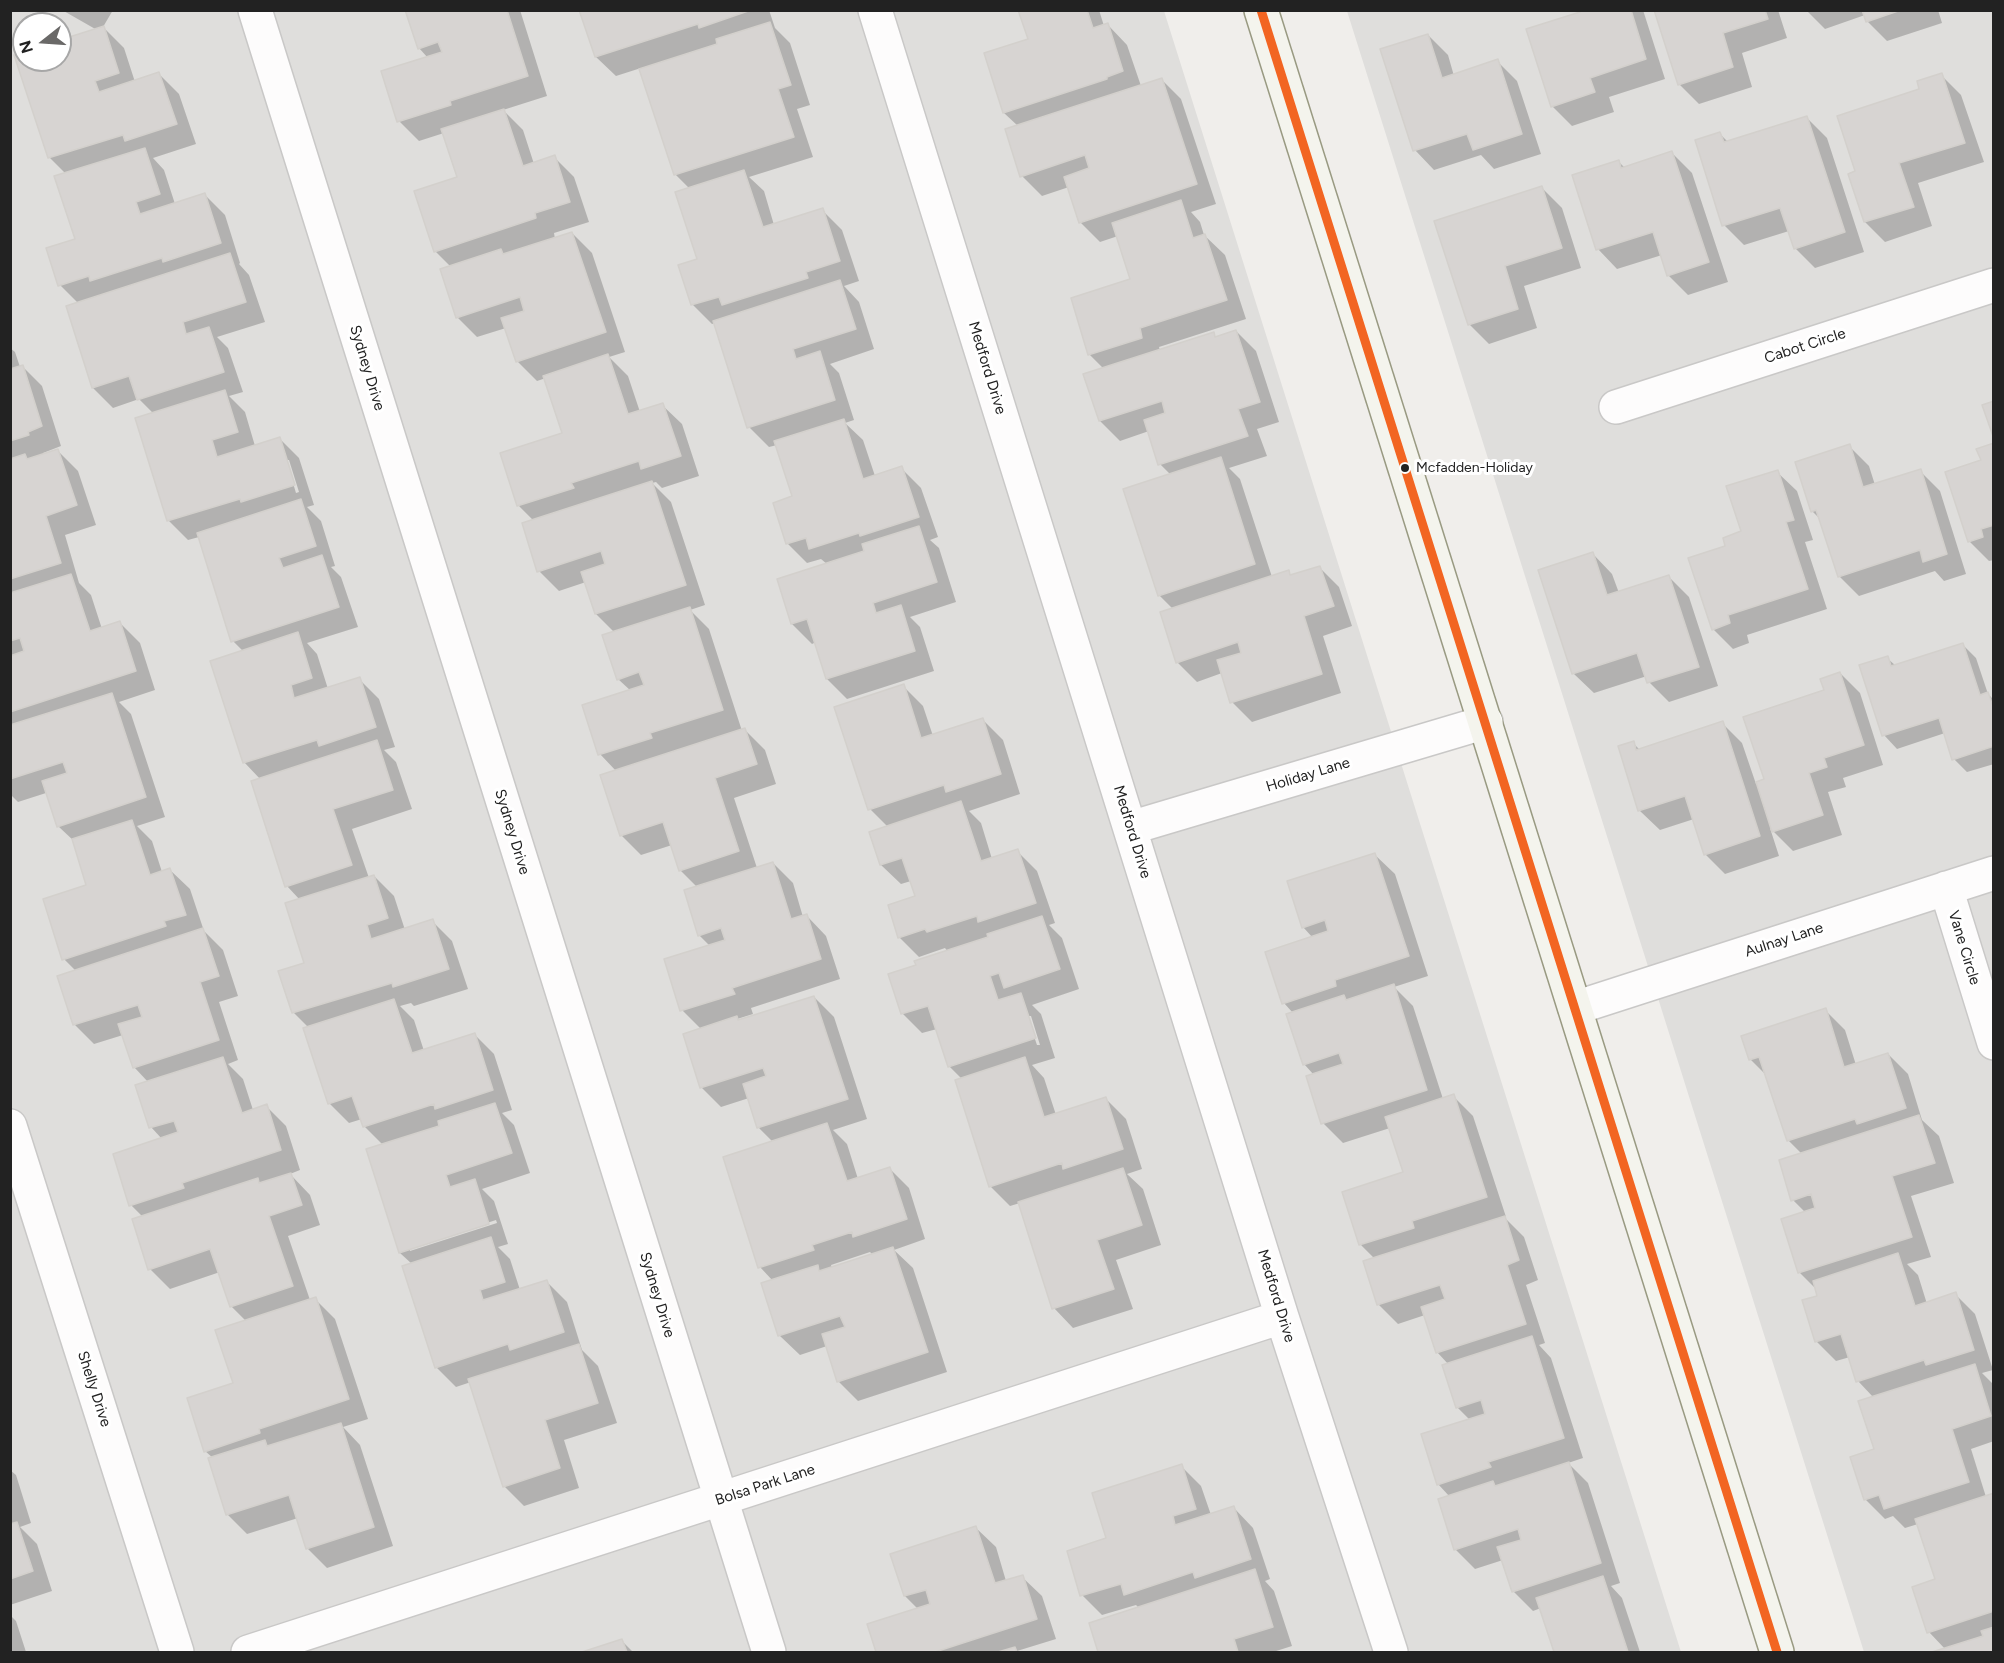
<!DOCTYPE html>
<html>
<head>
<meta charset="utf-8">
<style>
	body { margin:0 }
	#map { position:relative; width:2004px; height:1663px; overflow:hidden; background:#f0eeeb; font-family:Figtree,sans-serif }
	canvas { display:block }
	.frame { position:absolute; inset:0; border:12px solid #222; pointer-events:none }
	.north { position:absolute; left:12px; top:12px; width:60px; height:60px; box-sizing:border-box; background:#fff; border:2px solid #a7a7a7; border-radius:50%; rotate:253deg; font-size:16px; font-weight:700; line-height:24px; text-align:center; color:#222 }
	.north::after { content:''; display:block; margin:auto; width:21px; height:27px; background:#6a6968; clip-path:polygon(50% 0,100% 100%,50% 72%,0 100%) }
</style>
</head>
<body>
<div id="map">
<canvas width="2004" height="1663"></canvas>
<div class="frame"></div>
<div class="north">N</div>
</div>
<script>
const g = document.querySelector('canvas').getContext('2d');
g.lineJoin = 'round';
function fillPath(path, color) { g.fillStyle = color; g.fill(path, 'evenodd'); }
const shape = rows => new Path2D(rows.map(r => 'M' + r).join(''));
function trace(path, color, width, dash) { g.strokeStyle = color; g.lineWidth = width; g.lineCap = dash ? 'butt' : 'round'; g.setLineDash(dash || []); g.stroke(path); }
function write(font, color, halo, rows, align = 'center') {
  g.font = font + ' Figtree,sans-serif'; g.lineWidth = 6; g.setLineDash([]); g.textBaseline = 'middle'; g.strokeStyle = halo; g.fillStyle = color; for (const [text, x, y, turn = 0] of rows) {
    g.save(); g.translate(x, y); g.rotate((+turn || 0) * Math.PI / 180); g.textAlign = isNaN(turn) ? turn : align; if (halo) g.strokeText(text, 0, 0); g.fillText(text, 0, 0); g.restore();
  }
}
fillPath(shape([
	[11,11,1164,11,1681,1652,11,1652],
	[24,24,60,24,60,60,24,60],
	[1347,11,1993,11,1993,1652,1864,1652]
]), '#dfdedc');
fillPath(shape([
	[62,10,113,10,103,27,124,48,135,82,159,74,179,94,196,144,153,158,164,170,175,204,205,195,225,215,240,263,239,264,249,275,265,322,217,337,228,348,243,392,229,396,245,412,255,446,279,438,299,458,314,505,307,507,321,521,335,566,331,567,341,577,358,627,307,643,317,654,328,689,359,679,379,699,395,747,384,750,396,762,412,809,352,829,369,878,374,876,394,896,405,930,432,921,452,941,468,989,414,1006,411,1003,400,1006,414,1020,424,1051,474,1034,494,1054,512,1110,502,1113,514,1125,530,1173,482,1189,494,1201,508,1244,498,1247,510,1259,520,1290,547,1282,567,1302,582,1350,598,1366,617,1423,564,1440,579,1488,524,1506,504,1486,471,1382,456,1387,436,1367,412,1264,400,1253,368,1150,383,1145,364,1126,362,1119,349,1123,329,1103,309,1028,293,1012,306,964,300,900,287,886,261,780,244,762,243,651,233,641,199,537,188,540,169,521,137,419,154,414,139,399,113,408,93,388,68,307,78,303,60,285,76,240,66,174,49,157,16,56,24,53,24,60,60,60,60,42,97,30],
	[286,460,289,460,299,492,296,493],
	[496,1220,497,1223,410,1251,410,1248],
	[407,10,520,10,547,96,503,110,523,130,534,164,554,157,574,177,589,222,554,233,555,239,572,233,592,253,625,352,609,357,628,376,640,412,662,405,682,424,699,476,662,488,656,482,652,483,671,502,705,605,690,610,709,629,742,731,745,730,765,750,776,784,734,798,757,868,773,863,793,883,803,917,807,916,826,936,840,979,751,1008,753,1014,737,1019,739,1021,814,997,834,1017,867,1119,833,1130,847,1144,858,1179,889,1168,909,1188,925,1239,894,1250,913,1268,947,1372,858,1401,838,1381,827,1346,800,1355,780,1336,763,1284,773,1281,760,1267,773,1142,759,1128,749,1098,721,1107,701,1087,701,1029,682,1010,710,946,699,935,697,887,680,870,672,845,641,855,621,835,617,772,600,754,631,691,618,679,615,633,596,614,586,582,559,591,539,571,534,521,519,506,502,454,564,434,546,378,537,381,517,361,506,328,477,337,457,317,451,267,435,251,459,178,444,133,419,141,399,121,428,58,419,48],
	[870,1252,873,1255,832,1268,831,1265],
	[581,10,769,10,775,28,790,43,810,105,797,109,813,157,749,177,764,191,774,225,822,210,842,230,859,281,844,286,859,302,874,349,830,364,839,373,854,420,845,423,863,440,875,476,901,468,921,488,938,537,930,540,939,548,956,602,910,617,920,627,934,671,847,699,827,679,816,642,812,644,792,624,827,564,821,559,807,563,787,543,794,497,777,445,769,447,749,427,715,323,712,324,692,304,698,260,690,189,675,174,641,68,616,76,596,57],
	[1020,10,1099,10,1104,26,1108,25,1127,45,1141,86,1161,79,1181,99,1216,204,1191,212,1200,222,1204,235,1225,255,1246,319,1159,347,1160,351,1213,334,1217,338,1236,331,1256,351,1279,422,1257,429,1267,456,1229,468,1240,479,1272,577,1288,572,1292,576,1319,567,1339,587,1352,626,1323,636,1341,693,1252,722,1232,702,1222,673,1197,682,1177,662,1173,609,1159,595,1171,475,1160,464,1149,431,1120,441,1100,421,1104,369,1089,354,1132,280,1118,236,1100,242,1080,222,1069,187,1042,196,1022,176,1018,126,1004,113,1029,40],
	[1581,10,1643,10,1665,79,1609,97,1614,112,1572,126,1552,106,1582,13],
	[1655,10,1778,10,1787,38,1742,53,1752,87,1699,104,1679,84],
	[1806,10,1938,10,1942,23,1887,41,1867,21,1865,15,1825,29],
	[1428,35,1448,55,1454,76,1497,61,1517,81,1541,154,1494,169,1481,155,1434,170,1415,150],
	[1941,75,1961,95,1984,162,1918,183,1932,226,1885,242,1865,222,1857,172,1921,90],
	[1807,118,1827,138,1864,252,1815,268,1795,248,1789,231,1744,245,1724,225,1720,134,1728,142],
	[1672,153,1692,173,1728,282,1688,295,1668,275,1662,255,1617,269,1598,249,1618,161,1625,168],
	[1542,188,1562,208,1581,268,1524,286,1537,328,1489,344,1469,324],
	[10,348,15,352,20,367,22,366,42,386,61,446,43,453,44,456,58,451,78,471,96,525,65,535,79,583,91,595,102,629,120,623,140,643,155,690,119,702,131,714,165,817,137,826,152,841,162,872,170,870,190,889,204,931,223,950,238,996,219,1002,238,1060,228,1064,243,1079,253,1110,266,1106,286,1126,300,1170,290,1174,310,1195,320,1225,288,1236,310,1300,315,1299,335,1319,368,1419,343,1427,360,1445,393,1546,327,1568,307,1548,298,1518,247,1534,227,1514,213,1458,205,1451,235,1384,246,1321,231,1306,220,1272,170,1289,150,1269,134,1220,143,1217,131,1205,162,1139,151,1127,149,1083,134,1067,123,1035,94,1044,74,1024,76,971,64,959,88,886,75,842,58,826,46,793,18,802,10,794],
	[1994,445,1994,560,1989,561,1969,541,1983,461],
	[1849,446,1869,466,1875,485,1920,471,1940,491,1966,574,1944,581,1935,571,1859,596,1839,576,1820,519,1812,511],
	[1777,472,1797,491,1813,540,1805,542,1827,609,1747,635,1749,643,1733,649,1713,629,1727,547,1743,532],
	[1593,554,1612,574,1619,593,1669,577,1689,597,1718,686,1669,702,1649,682,1647,676,1594,693,1574,674,1540,571],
	[1963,645,1976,658,1988,694,1994,700,1994,764,1967,772,1954,759,1945,733,1897,749,1884,735,1887,658,1896,666],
	[1840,673,1860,693,1883,765,1843,778,1846,787,1828,792,1842,835,1793,851,1770,828,1779,856,1725,874,1705,854,1694,819,1660,830,1640,811,1619,747,1633,743,1640,750,1722,723,1742,743,1756,784,1766,780],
	[903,686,923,706,933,736,983,720,1003,740,1020,794,969,811,981,823,992,859,1017,851,1037,871,1055,923,1049,925,1062,938,1079,989,1032,1005,1041,1014,1055,1058,1032,1065,1044,1078,1056,1115,1106,1099,1126,1119,1142,1169,1127,1174,1143,1189,1161,1245,1116,1260,1133,1309,1073,1328,1054,1308,1020,1203,1010,1206,990,1186,962,1079,949,1066,937,1029,922,1033,902,1013,918,966,948,952,945,948,919,957,899,937,917,897,911,881,901,884,881,865,888,827,870,809],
	[1027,1016,1031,1016,1040,1045,1037,1045],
	[1375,855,1395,874,1428,976,1394,987,1413,1006,1443,1099,1453,1096,1473,1116,1506,1217,1504,1217,1524,1237,1538,1280,1526,1285,1545,1343,1539,1345,1551,1358,1583,1458,1568,1463,1588,1483,1620,1583,1611,1586,1622,1598,1640,1652,1555,1652,1541,1608,1533,1611,1513,1591,1503,1560,1475,1569,1455,1549,1450,1497,1438,1484,1470,1420,1457,1407,1449,1365,1437,1352,1425,1315,1398,1324,1378,1304,1375,1259,1361,1245,1344,1193,1405,1173,1390,1128,1343,1143,1323,1123,1314,1075,1304,1064,1293,1013,1284,1003,1313,938,1303,927],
	[1825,1010,1845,1030,1856,1065,1888,1054,1908,1074,1922,1120,1939,1136,1954,1183,1911,1196,1931,1257,1907,1264,1918,1275,1927,1304,1955,1294,1975,1314,1993,1370,1982,1373,1994,1385,1994,1441,1971,1449,1986,1497,1994,1495,1994,1652,1937,1652,1946,1650,1929,1632,1937,1580,1918,1524,1905,1528,1893,1516,1885,1519,1865,1499,1875,1450,1874,1398,1858,1381,1850,1357,1836,1361,1816,1341,1819,1297,1817,1290,1799,1272,1805,1212,1793,1200,1802,1154,1788,1140,1767,1076,1750,1059],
	[1181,1466,1201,1486,1211,1515,1234,1508,1253,1528,1270,1579,1265,1581,1274,1591,1292,1646,1273,1652,1099,1652,1090,1623,1139,1608,1136,1605,1102,1615,1082,1595,1108,1539],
	[10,1470,16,1475,31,1523,20,1527,37,1544,52,1591,10,1605],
	[976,1528,996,1547,1006,1581,1022,1577,1042,1596,1056,1639,1017,1651,1018,1652,878,1652,869,1625,918,1609,905,1596],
	[10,1615,16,1621,26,1652,10,1652],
	[622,1641,633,1652,587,1652]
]), '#0003');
const building = shape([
	[405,10,507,10,528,76,450,101,451,105,397,122,381,71,442,52,438,42,418,49,405,10],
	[579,10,751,10,699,28,698,24,595,57,579,10],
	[1018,10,1087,10,1093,28,1108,23,1123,71,1107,77,1107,79,1003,113,984,53,1028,39,1018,10],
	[1579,10,1631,10,1646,59,1590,78,1595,92,1551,107,1526,29,1580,12,1579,10],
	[1654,10,1765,10,1768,19,1723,33,1733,67,1678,85,1654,10],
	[1862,10,1901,10,1866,22,1862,10],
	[770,22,791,85,778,89,794,137,674,175,639,69,717,44,716,39,770,22],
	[104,26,119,73,95,81,99,92,159,72,177,124,125,141,123,135,48,158,14,55,24,52,24,60,60,60,60,40,104,26],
	[1428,34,1442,78,1498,59,1522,134,1473,150,1467,134,1413,151,1380,49,1428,34],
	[1942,73,1965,143,1899,163,1914,207,1864,222,1848,174,1855,171,1837,116,1919,89,1917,81,1942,73],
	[1162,78,1197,184,1079,223,1064,177,1089,168,1085,155,1020,177,1005,129,1162,78],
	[504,109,523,166,555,155,570,202,535,213,536,218,434,252,414,191,457,177,441,129,504,109],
	[1807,116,1845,232,1794,249,1780,208,1722,226,1695,140,1720,132,1724,142,1807,116],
	[145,148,160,194,136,202,140,214,205,193,221,243,163,262,162,258,90,281,89,276,58,286,46,248,75,239,54,176,145,148],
	[1672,151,1709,262,1667,276,1653,232,1596,250,1572,175,1619,160,1621,168,1672,151],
	[744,170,763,227,823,208,840,261,806,272,808,278,722,305,719,297,691,305,678,265,697,259,675,192,744,170],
	[1542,186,1562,248,1505,266,1518,309,1468,325,1434,221,1542,186],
	[1181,200,1193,238,1205,234,1227,300,1140,328,1142,338,1088,355,1071,298,1130,279,1112,223,1181,200],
	[572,232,606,332,516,362,501,318,524,311,520,297,456,318,440,269,501,249,503,254,572,232],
	[230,253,246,302,183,322,186,334,209,327,224,372,137,400,129,376,92,388,66,306,230,253],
	[840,280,856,329,793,349,796,359,820,351,835,400,747,428,713,321,840,280],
	[1236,330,1260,402,1238,409,1248,436,1158,465,1144,420,1165,413,1162,401,1099,421,1083,374,1214,332,1215,337,1236,330],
	[608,354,628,414,663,403,681,456,641,469,639,461,571,483,574,488,517,506,500,453,562,433,543,376,608,354],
	[23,365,42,426,28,432,29,435,10,441,10,369,23,365],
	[225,390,238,432,212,440,217,457,280,437,295,485,241,502,240,499,167,521,135,418,225,390],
	[1994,401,1994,439,1982,405,1994,401],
	[844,419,863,479,902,466,919,517,860,536,859,533,809,549,806,538,786,544,773,503,792,496,774,441,844,419],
	[1994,443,1994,525,1981,529,1983,537,1968,542,1945,472,1981,460,1976,449,1994,443],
	[1850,444,1863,487,1921,469,1947,554,1923,562,1920,550,1838,577,1816,510,1811,512,1795,462,1850,444],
	[58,449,77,505,46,516,61,563,10,579,10,459,25,454,27,459,58,449],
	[1221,457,1255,564,1158,596,1123,489,1221,457],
	[1778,470,1794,520,1786,522,1808,589,1728,615,1730,623,1712,630,1688,558,1725,546,1723,538,1741,531,1726,486,1778,470],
	[652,481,686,585,595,614,581,572,605,564,601,551,537,572,522,523,652,481],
	[301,499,316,546,279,558,283,568,322,555,339,607,231,642,197,533,301,499],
	[919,526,937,582,873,603,876,613,901,605,915,651,826,679,807,619,791,624,777,579,864,551,862,544,919,526],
	[1593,552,1607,595,1669,575,1699,667,1647,683,1637,653,1572,674,1538,570,1593,552],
	[1320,566,1334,606,1304,616,1322,674,1230,703,1217,660,1241,653,1238,642,1176,663,1160,612,1289,570,1290,575,1320,566],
	[71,574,90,631,120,621,136,671,10,712,10,656,24,651,20,638,10,641,10,593,71,574],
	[690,607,723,710,650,733,652,738,598,755,582,705,644,685,639,672,617,680,602,635,690,607],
	[298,632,312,678,291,685,294,698,360,677,376,727,319,746,317,740,243,763,210,661,298,632],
	[1963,643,1980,695,1988,692,1994,709,1994,746,1952,760,1939,718,1882,736,1859,665,1888,656,1891,666,1963,643],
	[1840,672,1864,745,1824,758,1827,767,1809,773,1823,815,1772,832,1756,782,1764,779,1743,717,1824,690,1820,679,1840,672],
	[904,684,921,738,983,718,1001,774,946,792,944,785,868,810,834,707,904,684],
	[112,693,146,797,57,827,42,781,67,773,63,762,10,779,10,725,112,693],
	[1723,721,1760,836,1704,855,1685,796,1638,811,1618,746,1634,741,1636,750,1723,721],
	[745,728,757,764,715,778,739,851,679,871,663,822,620,836,600,775,745,728],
	[377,740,393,790,333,809,352,865,285,887,251,781,377,740],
	[961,801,981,861,1018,849,1036,903,978,922,977,916,927,932,925,929,898,938,888,905,915,896,902,858,880,865,869,832,961,801],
	[132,820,150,875,170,868,186,915,164,921,166,926,62,960,43,899,86,885,72,839,132,820],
	[1375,853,1409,956,1335,980,1336,986,1282,1004,1265,952,1328,931,1325,920,1302,928,1287,881,1375,853],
	[773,862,791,919,807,914,821,959,732,988,735,994,680,1011,664,959,725,940,721,928,698,936,684,890,773,862],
	[374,875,388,918,367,925,371,939,433,919,449,969,393,987,392,983,292,1013,278,971,304,963,285,903,374,875],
	[1042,916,1060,969,1004,988,999,973,990,976,998,1000,1021,993,1036,1038,948,1067,928,1006,901,1014,888,974,916,965,914,961,988,937,987,934,1042,916],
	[203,928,219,976,200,982,219,1040,133,1068,118,1024,142,1017,138,1005,73,1025,57,976,203,928],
	[1394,984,1427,1090,1321,1124,1306,1076,1343,1064,1339,1053,1303,1065,1286,1014,1344,995,1346,1000,1394,984],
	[814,996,848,1099,757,1128,743,1084,766,1076,763,1068,700,1088,683,1034,737,1016,738,1020,814,996],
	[394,999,412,1053,475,1033,493,1090,435,1109,434,1104,363,1127,352,1096,328,1104,303,1028,394,999],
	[1826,1008,1844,1067,1888,1053,1906,1108,1857,1124,1855,1119,1787,1141,1759,1057,1749,1060,1741,1036,1826,1008],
	[223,1057,242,1113,267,1104,281,1150,182,1183,184,1188,129,1206,113,1154,178,1132,174,1121,149,1128,135,1085,223,1057],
	[1025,1057,1044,1117,1106,1097,1123,1149,1063,1169,1062,1163,989,1187,955,1080,1025,1057],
	[1454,1094,1487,1197,1412,1221,1414,1228,1359,1245,1342,1192,1403,1172,1385,1117,1454,1094],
	[495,1103,512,1153,446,1175,450,1187,475,1179,489,1224,399,1253,366,1149,439,1126,438,1121,495,1103],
	[1919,1115,1935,1163,1892,1176,1912,1237,1798,1273,1781,1219,1815,1208,1811,1194,1791,1201,1779,1160,1919,1115],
	[827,1123,847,1181,890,1167,907,1219,853,1237,852,1232,812,1245,814,1250,758,1268,723,1157,827,1123],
	[1123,1168,1142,1225,1097,1240,1114,1289,1052,1309,1018,1202,1123,1168],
	[291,1173,302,1205,269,1216,293,1286,230,1307,210,1249,148,1270,132,1219,258,1178,259,1183,291,1173],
	[1505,1216,1519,1260,1507,1265,1526,1324,1436,1353,1421,1307,1445,1299,1440,1285,1377,1305,1363,1261,1505,1216],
	[491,1237,505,1282,480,1290,483,1300,547,1280,564,1332,510,1350,508,1344,435,1368,402,1266,491,1237],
	[893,1247,928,1352,837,1382,822,1334,845,1327,840,1316,778,1336,761,1283,818,1265,819,1271,893,1247],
	[1898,1253,1915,1306,1956,1292,1974,1350,1926,1365,1924,1360,1856,1382,1841,1334,1815,1342,1802,1300,1817,1296,1813,1281,1898,1253],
	[316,1297,349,1399,259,1429,260,1433,204,1452,187,1398,233,1383,215,1330,316,1297],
	[1532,1336,1564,1438,1488,1462,1491,1467,1437,1485,1421,1434,1485,1414,1481,1400,1456,1408,1442,1365,1532,1336],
	[579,1344,598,1403,545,1420,560,1468,503,1487,468,1379,579,1344],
	[1975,1364,1991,1416,1952,1429,1969,1482,1884,1509,1879,1495,1864,1500,1850,1457,1874,1449,1858,1401,1975,1364],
	[341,1423,374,1527,306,1549,289,1495,226,1515,208,1458,265,1440,267,1446,341,1423],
	[1569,1462,1601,1563,1512,1592,1497,1547,1521,1540,1518,1529,1454,1550,1438,1499,1493,1481,1495,1486,1569,1462],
	[1182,1464,1196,1509,1173,1516,1175,1525,1234,1506,1251,1559,1195,1578,1193,1572,1124,1595,1121,1584,1080,1596,1067,1551,1106,1538,1092,1493,1182,1464],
	[1994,1493,1994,1611,1927,1633,1912,1587,1935,1579,1915,1519,1994,1493],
	[17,1522,33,1571,10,1579,10,1524,17,1522],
	[976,1526,995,1583,1023,1575,1037,1619,935,1652,876,1652,867,1624,930,1604,926,1590,904,1596,890,1554,976,1526],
	[1255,1569,1273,1627,1234,1639,1238,1652,1098,1652,1089,1623,1255,1569],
	[1603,1576,1628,1652,1554,1652,1536,1598,1603,1576],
	[1994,1627,1994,1652,1932,1652,1983,1636,1981,1631,1994,1627],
	[622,1639,627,1652,582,1652,622,1639],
	[1015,1647,1017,1652,998,1652,1015,1647]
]);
fillPath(building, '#d7d4d2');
trace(building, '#d3d0cc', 1.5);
const street = shape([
	[255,10,769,1652],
	[875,10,1282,1317,1391,1652],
	[1616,407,1994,285],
	[1130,828,1486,722],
	[1946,888,1994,1043],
	[1575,1008,1994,873],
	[10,1126,177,1652],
	[248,1652,1282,1317]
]);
const secondary = shape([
	[1261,10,1777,1652]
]);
trace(street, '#c9c8c7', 36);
trace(secondary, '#999a82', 36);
trace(street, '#fdfcfc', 33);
trace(secondary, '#f4f4ed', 33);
trace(shape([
	[1261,10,1777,1652]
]), '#f26522', 9);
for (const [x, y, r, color] of [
	[1405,468,5,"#222"]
]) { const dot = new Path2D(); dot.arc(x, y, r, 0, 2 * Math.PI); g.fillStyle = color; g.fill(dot); trace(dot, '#fff', 2); }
write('14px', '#222', '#fff', [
	["Mcfadden-Holiday",1416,468]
], 'left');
write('15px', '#222', '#fff', [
	["Cabot Circle",1805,346,-18],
	["Sydney Drive",367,368,73],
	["Medford Drive",987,368,73],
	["Holiday Lane",1308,775,-17],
	["Sydney Drive",512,832,73],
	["Medford Drive",1132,832,73],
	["Aulnay Lane",1784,940,-18],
	["Vane Circle",1964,948,73],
	["Sydney Drive",657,1295,73],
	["Medford Drive",1276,1296,73],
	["Shelly Drive",94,1389,72],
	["Bolsa Park Lane",765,1485,-18]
]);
</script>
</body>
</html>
